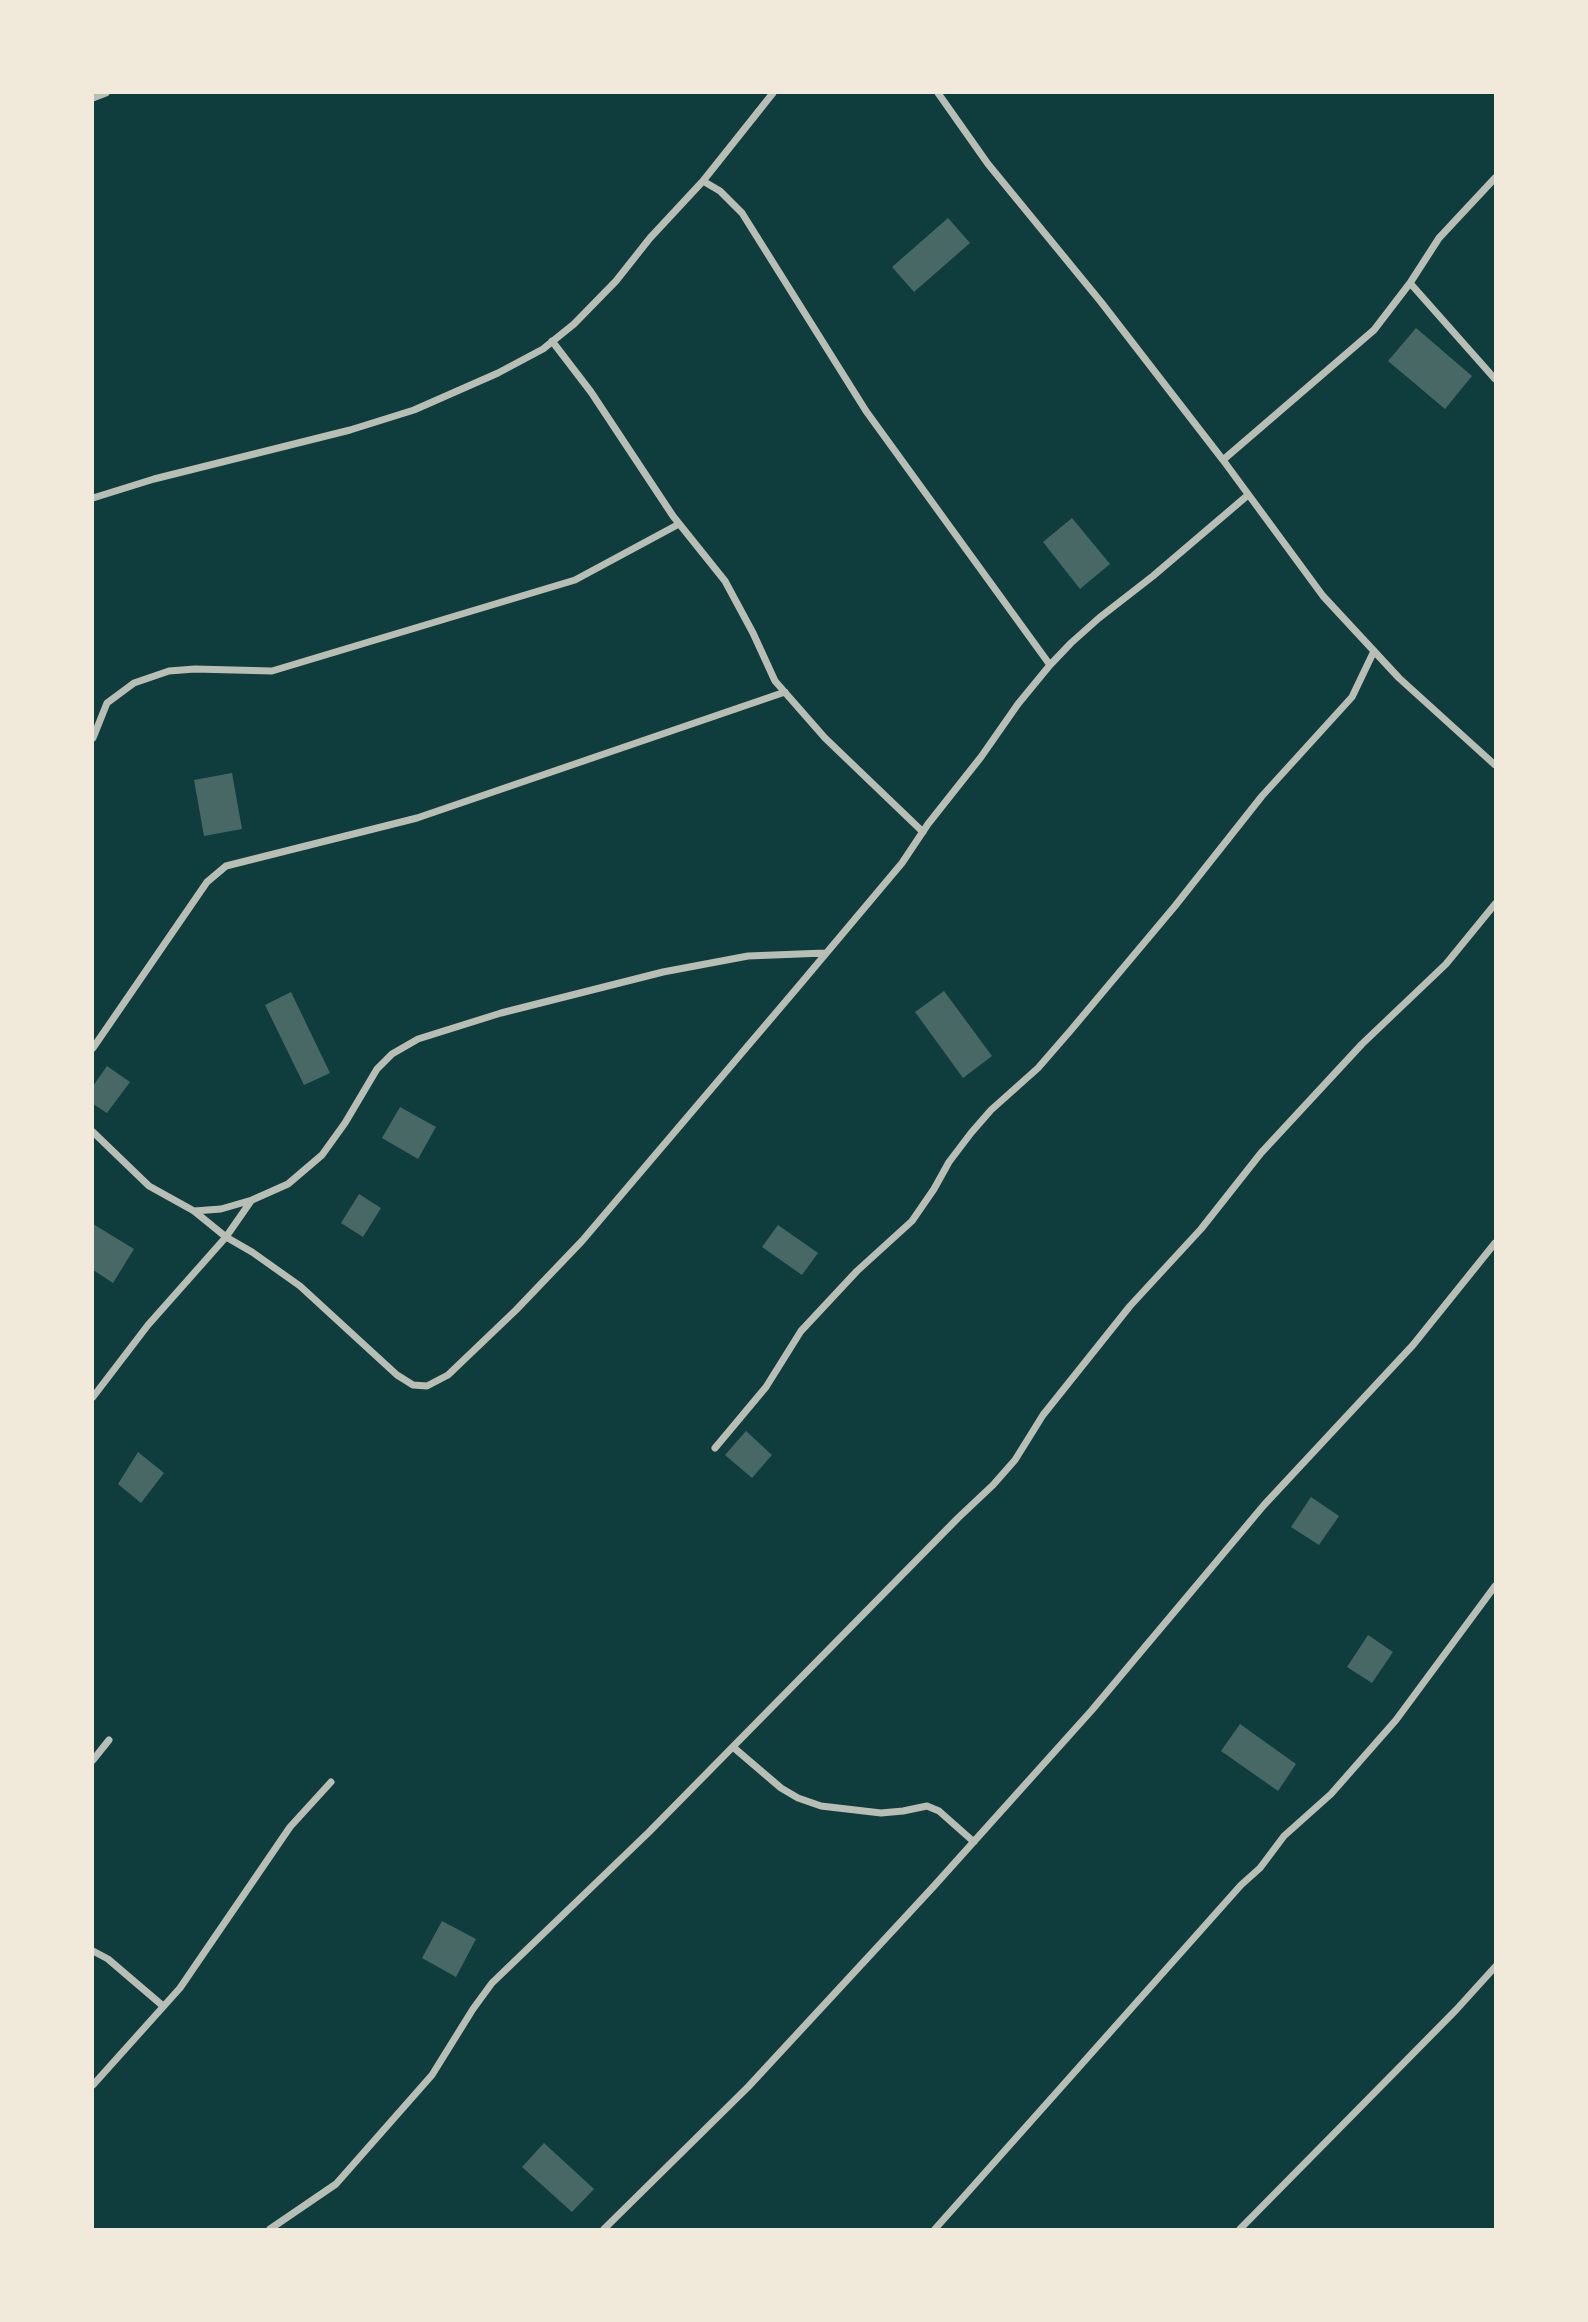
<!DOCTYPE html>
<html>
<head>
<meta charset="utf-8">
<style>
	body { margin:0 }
	#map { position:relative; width:1588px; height:2322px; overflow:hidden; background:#0f3d3e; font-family:Karla,sans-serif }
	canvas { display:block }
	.frame { position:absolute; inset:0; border:94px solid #f1e9da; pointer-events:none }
</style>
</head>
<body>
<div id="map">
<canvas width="1588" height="2322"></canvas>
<div class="frame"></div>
</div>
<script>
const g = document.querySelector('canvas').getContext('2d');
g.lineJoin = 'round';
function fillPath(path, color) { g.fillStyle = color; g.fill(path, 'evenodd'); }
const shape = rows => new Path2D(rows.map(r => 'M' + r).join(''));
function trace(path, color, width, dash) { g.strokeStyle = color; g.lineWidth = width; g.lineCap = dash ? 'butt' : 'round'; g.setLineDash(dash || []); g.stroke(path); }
fillPath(shape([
	[948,218,970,243,914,292,892,267],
	[1416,328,1472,376,1445,409,1388,361],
	[1072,518,1110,564,1080,589,1043,542],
	[232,773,242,829,204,836,194,780],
	[944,991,992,1056,963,1078,915,1012],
	[291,992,330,1073,304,1085,265,1005],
	[107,1066,130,1082,107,1113,93,1104,93,1086],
	[400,1107,436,1127,418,1159,382,1138],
	[359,1194,381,1208,363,1237,341,1223],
	[93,1224,134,1249,113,1283,93,1270],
	[778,1225,818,1253,802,1275,762,1247],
	[746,1431,772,1455,752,1478,725,1455],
	[138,1452,164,1473,141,1503,118,1484],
	[1311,1497,1339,1516,1319,1545,1291,1527],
	[1368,1635,1393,1652,1372,1683,1347,1667],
	[1240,1724,1296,1764,1278,1791,1221,1751],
	[442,1921,476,1939,456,1977,422,1958],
	[544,2143,594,2189,572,2212,522,2167]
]), '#486865');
trace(shape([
	[938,93,988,164,1101,302,1223,460,1323,596,1399,678,1495,765],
	[93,98,106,93],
	[703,181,720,191,742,213,866,411,1050,665],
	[1410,283,1495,379],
	[552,341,591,392,673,516,725,581,753,633,775,681,825,738,923,832],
	[1223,460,1374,330,1410,283,1439,238,1495,178],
	[93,498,154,479,350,430,414,410,498,373,543,349,574,324,616,281,650,238,703,181,773,93],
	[93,738,107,703,134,683,169,671,195,669,272,671,575,580,679,524],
	[93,1048,207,882,226,866,417,818,785,692],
	[93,1132,149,1186,194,1211,226,1237,252,1252,300,1286,397,1375,413,1385,427,1386,448,1375,516,1310,582,1241,797,988,902,863,928,824,981,757,1018,704,1050,665,1071,643,1099,618,1153,576,1248,495],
	[194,1211,221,1209,252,1200,288,1184,322,1155,345,1123,377,1069,392,1054,418,1039,501,1013,663,972,748,956,825,953],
	[93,1397,148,1325,226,1237,251,1201],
	[715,1448,766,1387,801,1331,857,1271,912,1221,934,1189,949,1162,971,1133,991,1110,1038,1068,1071,1030,1175,906,1262,796,1352,697,1374,651],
	[733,1747,781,1788,798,1798,821,1806,881,1813,903,1811,927,1806,939,1811,974,1842],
	[93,1760,109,1740],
	[93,1951,108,1959,163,2006],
	[93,2085,180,1988,290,1827,331,1782],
	[270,2229,336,2184,432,2075,473,2009,492,1983,649,1832,958,1518,993,1485,1015,1460,1043,1415,1130,1306,1201,1229,1261,1153,1362,1044,1446,964,1495,904],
	[604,2229,748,2087,934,1886,1092,1710,1264,1505,1413,1345,1495,1243],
	[935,2229,1241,1885,1260,1868,1284,1836,1331,1794,1396,1720,1495,1586],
	[1240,2229,1456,2010,1495,1967]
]), '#b8beb3', 7);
</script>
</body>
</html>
